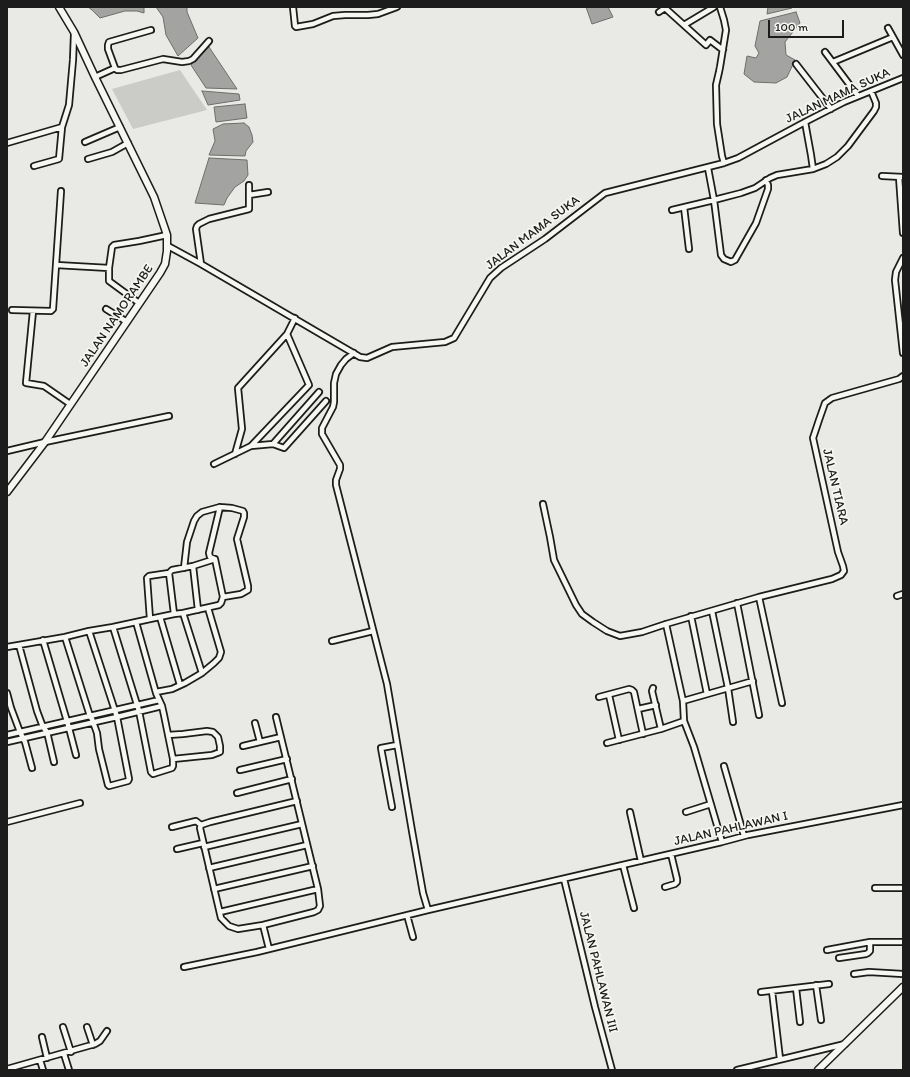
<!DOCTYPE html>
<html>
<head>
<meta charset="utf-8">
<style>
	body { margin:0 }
	#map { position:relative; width:910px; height:1077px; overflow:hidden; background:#e9e9e5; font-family:Itim,sans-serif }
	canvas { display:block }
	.frame { position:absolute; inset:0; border:8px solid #1c1c1c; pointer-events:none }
	.scale { position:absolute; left:768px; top:20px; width:76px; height:18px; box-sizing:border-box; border:2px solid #1c1c1c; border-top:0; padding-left:5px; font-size:12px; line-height:14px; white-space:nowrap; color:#1c1c1c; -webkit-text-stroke:3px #f6f6f2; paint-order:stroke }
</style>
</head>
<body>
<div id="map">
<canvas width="910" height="1077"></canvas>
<div class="frame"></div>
<div class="scale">100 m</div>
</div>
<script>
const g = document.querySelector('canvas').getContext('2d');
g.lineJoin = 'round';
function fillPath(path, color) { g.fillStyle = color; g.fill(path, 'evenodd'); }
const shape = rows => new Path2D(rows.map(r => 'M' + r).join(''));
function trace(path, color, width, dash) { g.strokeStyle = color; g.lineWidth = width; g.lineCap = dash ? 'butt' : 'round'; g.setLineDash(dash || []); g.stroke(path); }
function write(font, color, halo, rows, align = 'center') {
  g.font = font + ' Itim,sans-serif'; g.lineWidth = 3.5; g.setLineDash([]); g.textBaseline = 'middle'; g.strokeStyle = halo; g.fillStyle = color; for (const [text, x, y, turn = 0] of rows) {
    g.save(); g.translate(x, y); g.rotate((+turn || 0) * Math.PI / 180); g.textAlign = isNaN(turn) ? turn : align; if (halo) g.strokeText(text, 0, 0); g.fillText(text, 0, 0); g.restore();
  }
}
fillPath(shape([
	[180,70,207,110,133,129,112,89]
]), '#cbcbc7');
const water = shape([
	[88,7,144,7,144,13,137,11,125,11,100,18,92,10,88,7],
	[156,7,187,7,187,12,198,38,178,56,166,35,163,17,156,7],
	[586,7,608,7,613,17,592,24,586,7],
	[768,7,792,7,792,8,767,14,768,7],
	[796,12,800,23,785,42,786,55,795,60,787,77,776,83,754,82,744,74,747,56,756,58,759,53,755,46,760,21,796,12],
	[209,47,237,89,206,88,191,65,209,47],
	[202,91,239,94,240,100,208,105,202,91],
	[245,104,247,118,216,122,214,107,245,104],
	[244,123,249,127,252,135,253,142,246,151,245,156,209,155,215,141,213,129,223,124,244,123],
	[209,158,247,160,248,175,244,181,235,187,227,198,224,205,195,203,209,158]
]);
fillPath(water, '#a3a3a1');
trace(water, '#6d6d6c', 1);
const street = shape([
	[293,7,295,26,296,27,313,24,333,16,345,15,368,15,378,14,397,7],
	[667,7,665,8,706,45,710,40,723,50],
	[720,7,724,20,726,30,720,67,719,72,716,85,717,124,722,156,724,163],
	[659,12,665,8],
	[684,25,714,7],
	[888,28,903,55],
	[825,52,858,96],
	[833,62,893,37],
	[796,64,831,109],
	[115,68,108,49,108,45,109,42,151,30],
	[95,77,115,68,117,70,121,70,163,59,182,62,189,61,193,59,209,41],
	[805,122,811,155,813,169],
	[85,142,120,127],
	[7,143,62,127,69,105,73,60,74,34],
	[88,159,112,152,128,143],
	[34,166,59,159,62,127],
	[708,168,714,200,721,255,724,259,731,262,735,260,756,223,768,189,768,185,766,180],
	[882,176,903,177],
	[899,177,903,233],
	[249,195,268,192],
	[684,207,689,249],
	[672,210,714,200,741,193,755,188,770,178,777,175,813,169,826,164,837,157,848,146,874,111,876,107,876,103,871,91],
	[168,246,201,264,360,357,367,358,392,347,445,342,454,338,490,278,501,268,545,239,605,193,724,163,738,158,805,122,844,102,903,78],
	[903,258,896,272,895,280,903,353],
	[201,264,196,229,197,226,199,224,209,219,249,209,249,185],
	[56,265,109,268],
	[139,303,109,281,109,268,112,247,114,245,139,241,167,235],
	[106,309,127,322],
	[12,310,51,311,53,309,61,191],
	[33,311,26,383,44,386,70,404],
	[354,353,346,359,341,365,336,374,334,383,334,402,333,407,322,428,322,434,340,465,340,469,336,480,336,485,387,684,412,831,423,893,428,910],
	[273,444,284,448,326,401],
	[251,446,273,444,319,392],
	[7,451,45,442,169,416],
	[235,454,242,429,238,388,287,334],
	[214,464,251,446,309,385,287,334,295,318],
	[543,504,550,537,554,560,576,605,582,614,593,622,607,631,620,636,642,632,666,624,759,597,832,579,841,575,844,571,843,566,838,552,813,438,819,420,825,403,832,398,899,379,903,376],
	[193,566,198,610],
	[184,568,187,542,194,521,197,516,202,512,220,507,232,508,243,511,244,513,244,517,237,539,248,586,248,590,241,594,223,597],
	[169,573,174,614],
	[897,596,903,594],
	[759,597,782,703],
	[737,603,759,715],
	[712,611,728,688,733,722],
	[183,613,202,673],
	[691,616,707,694],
	[160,617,180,685],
	[150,619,174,614,183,613,219,605,221,603,223,597,215,559],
	[666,624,683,701,684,721,694,747,722,842],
	[113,627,139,711,151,772,153,774,156,773,172,768,173,766,173,759,164,715,162,706,156,693,136,622],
	[65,637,90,716,92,719,97,733,99,749,108,785,109,786,128,781,129,779,117,717,89,631],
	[43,640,69,728,76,755],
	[332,641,373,631],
	[19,645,37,711,43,727,47,732,54,762],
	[7,647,65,637,89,631,113,627,150,619,147,578,149,576,169,573,172,570,193,566,215,559,210,557,209,553,220,507],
	[653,688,652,691,661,729],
	[156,692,172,689,185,683,202,673,214,663,219,658,221,652,208,608],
	[7,693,11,708,20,732,25,742,32,768],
	[609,695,619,740],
	[599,697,629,689,632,690,634,692,643,734],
	[683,701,753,681],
	[638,709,656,705],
	[255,723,260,742],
	[7,735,159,700],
	[168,735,183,734,207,731,213,732,218,737,220,746,220,752,212,755,173,759],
	[7,742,117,717,162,706],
	[607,743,661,729,684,721],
	[243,746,281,737],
	[724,766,744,836],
	[240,770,287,759],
	[237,793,292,779],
	[392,807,381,748,397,745],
	[630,812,641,861],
	[686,812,711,804],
	[7,822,80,803],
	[172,827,196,821,201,825],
	[204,847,302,824],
	[177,849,203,843],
	[623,865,634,908],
	[209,868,307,845],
	[564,879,595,1007,612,1070],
	[665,887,675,884,677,882,677,879,671,854],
	[875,888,903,888],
	[214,889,313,866],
	[220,912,318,889],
	[407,915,413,937],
	[263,925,238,929,229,926,221,918,200,828,201,825,210,822,297,801],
	[269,949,263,925,314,912,318,910,320,906,318,889,276,717],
	[827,950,870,942,903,942],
	[839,958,866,954,868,953,870,951,870,942],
	[184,967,257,952,428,910,722,842,748,835,903,805],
	[854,974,869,972,903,974],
	[816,985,821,1020],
	[796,988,800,1022],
	[772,991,780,1059],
	[761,992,829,984],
	[63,1027,71,1052],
	[87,1027,93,1045],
	[42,1037,47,1058],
	[64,1054,69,1070],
	[40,1060,43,1070],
	[7,1069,95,1044,100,1041,107,1031],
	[737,1070,845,1044]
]);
const secondary = shape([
	[7,492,45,442,160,273,165,264,167,251,167,235,154,197,95,77,74,32,59,7],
	[818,1070,903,987]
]);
trace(street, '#1c1c1c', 8);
trace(secondary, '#1c1c1c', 9);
trace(street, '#f6f6f2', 4.5);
trace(secondary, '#f6f6f2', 6);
write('13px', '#1c1c1c', '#f6f6f2', [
	["JALAN MAMA SUKA",838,96,-25],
	["JALAN MAMA SUKA",533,233,-37],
	["JALAN NAMORAMBE",117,316,-56],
	["JALAN TIARA",835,487,77],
	["JALAN PAHLAWAN I",731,829,-13],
	["JALAN PAHLAWAN III",598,972,76]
]);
</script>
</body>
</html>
